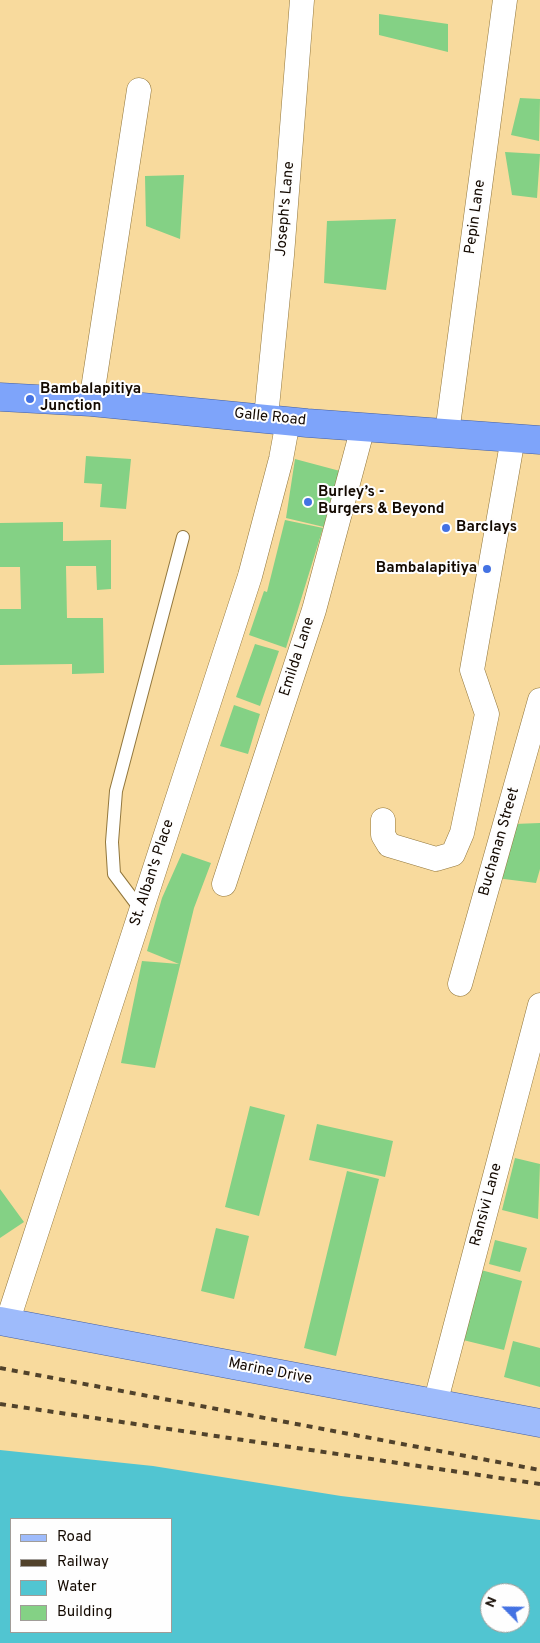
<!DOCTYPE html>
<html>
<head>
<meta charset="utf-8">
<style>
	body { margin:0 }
	#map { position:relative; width:540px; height:1643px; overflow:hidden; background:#f8da9d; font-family:Overpass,sans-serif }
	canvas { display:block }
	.legend { position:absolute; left:10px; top:1518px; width:162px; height:115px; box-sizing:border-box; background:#fefefe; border:1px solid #a09c98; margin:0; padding:6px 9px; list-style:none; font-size:15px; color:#130900 }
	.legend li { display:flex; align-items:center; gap:10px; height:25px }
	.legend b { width:25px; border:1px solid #a09c98 }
	.north { position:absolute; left:480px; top:1583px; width:50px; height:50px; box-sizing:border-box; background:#fefefe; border:1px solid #a09c98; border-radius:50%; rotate:293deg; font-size:14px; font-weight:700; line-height:20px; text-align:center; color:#130900 }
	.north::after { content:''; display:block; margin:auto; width:18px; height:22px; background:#4372e3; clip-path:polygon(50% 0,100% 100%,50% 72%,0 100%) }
</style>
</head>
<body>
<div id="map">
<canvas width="540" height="1643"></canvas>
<ul class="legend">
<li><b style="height:6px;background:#9ebbfb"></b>Road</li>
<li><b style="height:6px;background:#51422b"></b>Railway</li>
<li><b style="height:14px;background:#51c5d1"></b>Water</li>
<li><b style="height:14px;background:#84d185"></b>Building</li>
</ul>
<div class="north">N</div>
</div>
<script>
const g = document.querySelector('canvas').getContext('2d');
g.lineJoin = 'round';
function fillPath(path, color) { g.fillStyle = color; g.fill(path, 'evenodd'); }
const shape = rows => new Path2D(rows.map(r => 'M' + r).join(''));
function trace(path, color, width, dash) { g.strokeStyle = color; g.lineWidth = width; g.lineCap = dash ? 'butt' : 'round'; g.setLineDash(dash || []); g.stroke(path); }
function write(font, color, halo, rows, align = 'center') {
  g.font = font + ' Overpass,sans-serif'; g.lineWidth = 4; g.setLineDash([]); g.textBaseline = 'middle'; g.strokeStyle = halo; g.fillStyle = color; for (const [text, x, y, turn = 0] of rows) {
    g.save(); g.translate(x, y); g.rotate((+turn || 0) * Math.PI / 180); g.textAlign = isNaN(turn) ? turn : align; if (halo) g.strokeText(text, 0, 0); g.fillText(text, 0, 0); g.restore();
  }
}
fillPath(shape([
	[0,1450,153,1466,341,1496,540,1520,540,1643,0,1643],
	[11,1519,171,1519,171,1632,11,1632],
	[490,1593,520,1593,520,1623,490,1623]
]), '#51c5d1');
fillPath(shape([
	[379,14,448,24,448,52,379,35],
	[520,98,540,99,539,141,511,135],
	[505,152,540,154,537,198,512,195],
	[184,175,180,239,146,226,145,176],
	[396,219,386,290,324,283,327,221],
	[86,456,131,459,126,509,100,507,102,484,84,483],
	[295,459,340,471,324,527,286,518],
	[285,520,323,528,286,648,249,635,264,591,267,592],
	[63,522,63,541,111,540,111,589,97,590,96,566,66,566,67,618,103,618,104,673,72,674,72,664,0,665,0,609,21,609,20,567,0,567,0,523],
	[255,644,279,651,260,706,236,697],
	[234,705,260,714,248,754,220,746],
	[540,823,540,869,536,883,496,878,514,824],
	[182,853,211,863,194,908,155,1068,121,1063,142,961,179,964,147,951,162,898],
	[250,1106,285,1115,259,1216,225,1207],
	[317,1124,393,1141,385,1177,309,1160],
	[515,1158,540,1164,538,1219,502,1210],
	[347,1171,379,1179,336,1356,304,1348],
	[0,1189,24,1222,0,1238],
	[216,1228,249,1236,234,1299,201,1291],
	[495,1240,527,1248,520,1272,489,1264],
	[481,1270,522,1281,504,1350,463,1340],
	[513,1341,540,1348,540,1387,504,1377]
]), '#84d185');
const service = shape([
	[141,910,114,874,112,842,116,791,183,537]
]);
const minor = shape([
	[91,402,139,90],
	[266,417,282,255,302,0],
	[447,433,505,0],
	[383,820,383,835,389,845,436,859,453,854,462,833,487,714,472,670,513,438],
	[224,884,314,610,363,427],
	[460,984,540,700],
	[7,1323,250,576,281,459,288,421],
	[435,1404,540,1005]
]);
const primary = shape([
	[0,1321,540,1423]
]);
const trunk = shape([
	[0,397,91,402,307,423,540,440]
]);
trace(service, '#92773d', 14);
trace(minor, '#92773d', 25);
trace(primary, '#445fa2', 29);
trace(trunk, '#445fa2', 29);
trace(service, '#fff', 12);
trace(minor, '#fff', 24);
trace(primary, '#9ebbfb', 28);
trace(trunk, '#7ea4fa', 28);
trace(shape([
	[0,1368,540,1470],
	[0,1404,540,1484]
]), '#51422b', 4, [6, 6]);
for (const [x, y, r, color] of [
	[30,399,5,"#4372e3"],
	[308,502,5,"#4372e3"],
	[446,528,5,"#4372e3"],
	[487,569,5,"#4372e3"]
]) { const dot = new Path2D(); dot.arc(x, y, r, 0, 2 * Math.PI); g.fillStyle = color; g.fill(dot); trace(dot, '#fefefe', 2); }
write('15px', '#130900', '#fefefe', [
	["Joseph's Lane",286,209,-85],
	["Pepin Lane",476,217,-82],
	["Galle Road",270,418,6],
	["Emilda Lane",298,657,-72],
	["Buchanan Street",500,842,-74],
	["St. Alban's Place",153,873,-72],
	["Ransivi Lane",487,1205,-75],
	["Marine Drive",270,1372,11]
]);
write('bold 15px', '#130900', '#fefefe', [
	["Bambalapitiya",40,390],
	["Junction",40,407],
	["Burley’s -",318,493],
	["Burgers & Beyond",318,510],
	["Barclays",456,528],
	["Bambalapitiya",477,569,"right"]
], 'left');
</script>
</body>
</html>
